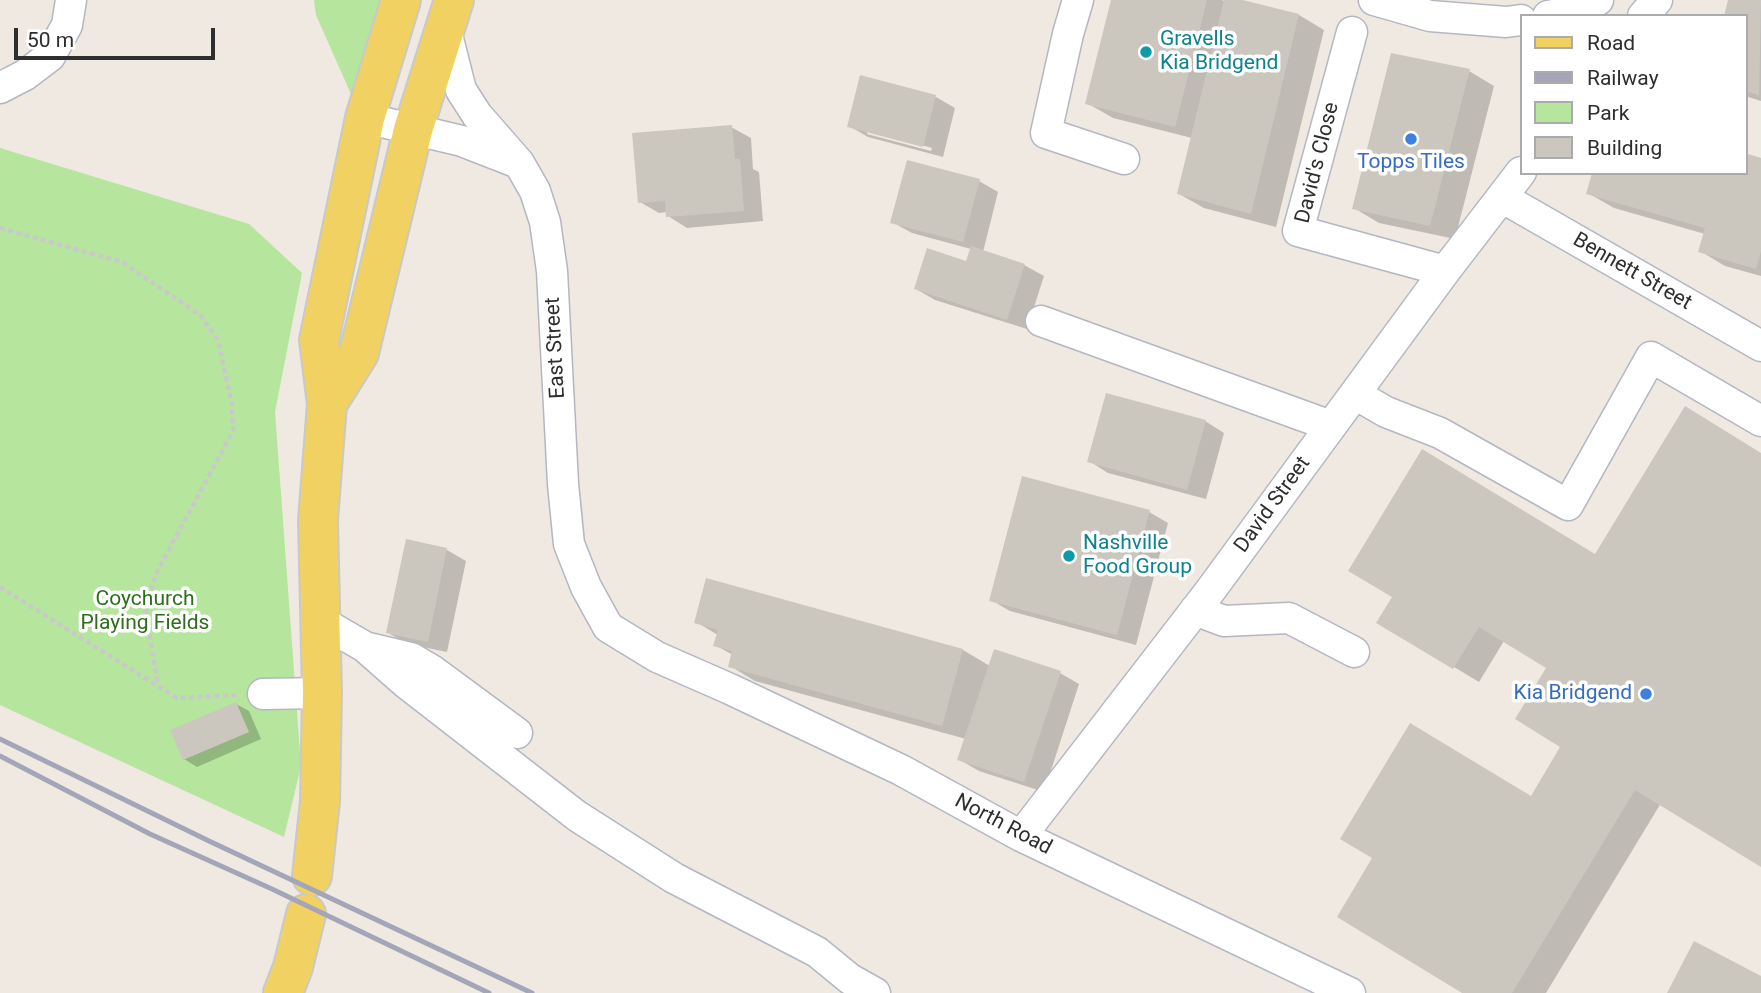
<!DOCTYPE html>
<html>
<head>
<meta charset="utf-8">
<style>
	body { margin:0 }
	#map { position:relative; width:1761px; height:993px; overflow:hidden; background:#efe9e1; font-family:Roboto,sans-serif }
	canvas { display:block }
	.legend { position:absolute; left:1520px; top:14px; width:228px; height:161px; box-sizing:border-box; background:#fff; border:2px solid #ababab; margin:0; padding:9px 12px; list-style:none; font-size:21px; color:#2e2e2e }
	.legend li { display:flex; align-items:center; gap:14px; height:35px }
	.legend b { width:35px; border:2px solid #ababab }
	.scale { position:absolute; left:14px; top:28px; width:201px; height:32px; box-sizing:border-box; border:4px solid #2e2e2e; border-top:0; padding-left:9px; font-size:21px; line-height:24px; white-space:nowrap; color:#2e2e2e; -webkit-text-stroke:5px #fff; paint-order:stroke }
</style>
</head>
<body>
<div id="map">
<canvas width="1761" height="993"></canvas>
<ul class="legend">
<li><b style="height:9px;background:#f2d163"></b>Road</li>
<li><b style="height:9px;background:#a3a6b8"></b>Railway</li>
<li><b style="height:19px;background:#b6e59e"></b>Park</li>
<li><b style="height:19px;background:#cbc7bf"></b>Building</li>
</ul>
<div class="scale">50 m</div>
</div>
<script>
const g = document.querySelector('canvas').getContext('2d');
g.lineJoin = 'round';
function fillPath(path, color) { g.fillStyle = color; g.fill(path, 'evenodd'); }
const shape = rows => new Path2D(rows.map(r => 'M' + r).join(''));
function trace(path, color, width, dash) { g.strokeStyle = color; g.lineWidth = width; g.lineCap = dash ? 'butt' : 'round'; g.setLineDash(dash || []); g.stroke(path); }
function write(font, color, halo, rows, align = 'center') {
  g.font = font + ' Roboto,sans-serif'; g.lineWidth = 7; g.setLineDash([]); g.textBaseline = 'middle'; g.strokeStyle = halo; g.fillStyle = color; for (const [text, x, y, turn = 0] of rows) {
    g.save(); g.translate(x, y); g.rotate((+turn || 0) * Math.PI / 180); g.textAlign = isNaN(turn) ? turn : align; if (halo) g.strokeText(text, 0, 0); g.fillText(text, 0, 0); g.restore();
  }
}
fillPath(shape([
	[314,0,381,0,355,95,351,94,316,15],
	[0,148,249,224,302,273,275,412,301,766,284,837,0,705]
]), '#b6e59e');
fillPath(shape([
	[1113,0,1222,0,1226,2,1226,0,1236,0,1299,15,1324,30,1276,227,1204,208,1179,194,1192,138,1113,118,1087,103],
	[1730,0,1761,0,1761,101,1745,96,1745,16],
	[1469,71,1494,86,1455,239,1379,223,1354,208],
	[862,78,936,97,955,108,943,157,868,137,849,126],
	[867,130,932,148,931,151,867,134],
	[731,127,751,138,753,169,759,172,763,221,687,228,668,216,667,212,659,213,640,202],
	[1761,160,1761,276,1725,266,1700,251,1705,234,1614,208,1588,193,1745,173],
	[979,181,998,192,983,252,1024,265,1044,276,1027,329,935,300,916,289,967,263,971,249,912,233,892,222],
	[1205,421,1224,433,1206,499,1108,473,1089,461],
	[1761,454,1761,864,1661,803,1546,993,1466,993,1537,802,1563,746,1549,668,1504,641,1479,682,1379,622,1596,556],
	[1149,512,1168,523,1136,645,1010,611,991,600],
	[407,541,447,550,466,561,447,652,408,644,388,633],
	[696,622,963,650,990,666,1060,673,1079,684,1044,792,979,771,960,760,966,739,755,681,730,666,733,655,715,645,718,635],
	[236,704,249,711,261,739,197,767,184,759]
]), '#0003');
fillPath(shape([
	[1111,0,1207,0,1175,127,1085,104],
	[1224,0,1243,0,1299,14,1251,214,1177,194],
	[1728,0,1761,0,1759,95,1745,91,1745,16,1724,16],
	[1391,53,1470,69,1430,226,1352,209],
	[860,75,936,95,923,147,847,127],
	[732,125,735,159,740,159,744,211,666,217,665,201,638,203,632,133],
	[1745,153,1761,158,1761,251,1756,269,1698,252,1705,228,1586,194,1592,173,1745,173],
	[907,160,980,179,963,242,890,223],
	[971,246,1025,264,1007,320,914,289,927,248,966,261],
	[1106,393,1206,420,1187,490,1087,462],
	[1685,406,1761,453,1761,867,1635,790,1512,993,1462,993,1337,917,1372,858,1340,839,1410,723,1531,796,1560,747,1515,719,1546,668,1479,627,1453,669,1376,623,1392,597,1348,571,1422,449,1595,554],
	[1022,476,1150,510,1117,635,989,601],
	[406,539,447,548,428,642,386,633],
	[706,578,963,649,942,726,728,667,732,651,713,646,718,630,694,623],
	[994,649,1061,671,1024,782,957,760],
	[236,702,249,732,183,760,170,730],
	[1694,941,1761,976,1761,993,1667,993]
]), '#cbc7bf');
const minor = shape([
	[1078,0,1068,34,1046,133,1124,159],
	[1374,0,1430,16,1506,22,1521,20],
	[1548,16,1564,13,1598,0],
	[1643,16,1657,0],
	[446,31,461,90,477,115,519,163,535,191,545,222,552,271,563,484,569,544,586,587,608,627,657,657,730,689,901,770,1021,836,1350,993],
	[1352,32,1298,231,1445,271],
	[0,88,25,75,50,56,67,25,71,0],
	[365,118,462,141,516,162],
	[1503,198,1761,346],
	[1041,321,1331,426],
	[1355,394,1386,412,1440,433,1568,505,1651,357,1761,421],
	[1195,610,1224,621,1289,618,1354,652],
	[322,622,365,647,407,684,577,816,674,878,817,952,850,979,875,993],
	[369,648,411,658,433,671,517,733],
	[263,694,322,693],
	[1021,836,1210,591,1445,271,1521,172]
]);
const major = shape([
	[327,404,359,353,413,130,454,0],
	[312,876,320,801,322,693,318,520,327,404,319,340,365,118,401,0],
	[283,993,293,967,306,914]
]);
trace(minor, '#b4b7c1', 33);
trace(major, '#c9c9c9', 42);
trace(shape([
	[0,228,122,262,200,315,218,340,232,404,233,431,157,572,145,608,158,685],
	[0,587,177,698,238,695]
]), '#c9c9c9', 4.5, [5, 3.5]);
trace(minor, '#fff', 30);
trace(major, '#f2d163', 38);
trace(shape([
	[0,739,209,841,532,993],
	[0,756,150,834,272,889,489,993]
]), '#a3a6b8', 5);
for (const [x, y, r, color] of [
	[1146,52,7,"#0f9aa8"],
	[1411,139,7,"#3f7fe0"],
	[1069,556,7,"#0f9aa8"],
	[1646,694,7,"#3f7fe0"]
]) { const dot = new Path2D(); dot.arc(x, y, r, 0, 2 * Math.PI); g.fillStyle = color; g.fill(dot); trace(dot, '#fff', 2.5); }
write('21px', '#0d838f', '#fff', [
	["Gravells",1160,40],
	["Kia Bridgend",1160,64],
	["Nashville",1083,544],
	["Food Group",1083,568]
], 'left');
write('21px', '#2e2e2e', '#fff', [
	["David's Close",1318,163,-76],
	["Bennett Street",1632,272,30],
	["East Street",556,348,-93],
	["David Street",1273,505,-54],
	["North Road",1003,825,28]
]);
write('21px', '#366cbe', '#fff', [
	["Topps Tiles",1411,163],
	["Kia Bridgend",1632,694,"right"]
]);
write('21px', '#2c6e1b', '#fff', [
	["Coychurch",145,600],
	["Playing Fields",145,624]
]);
</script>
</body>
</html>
